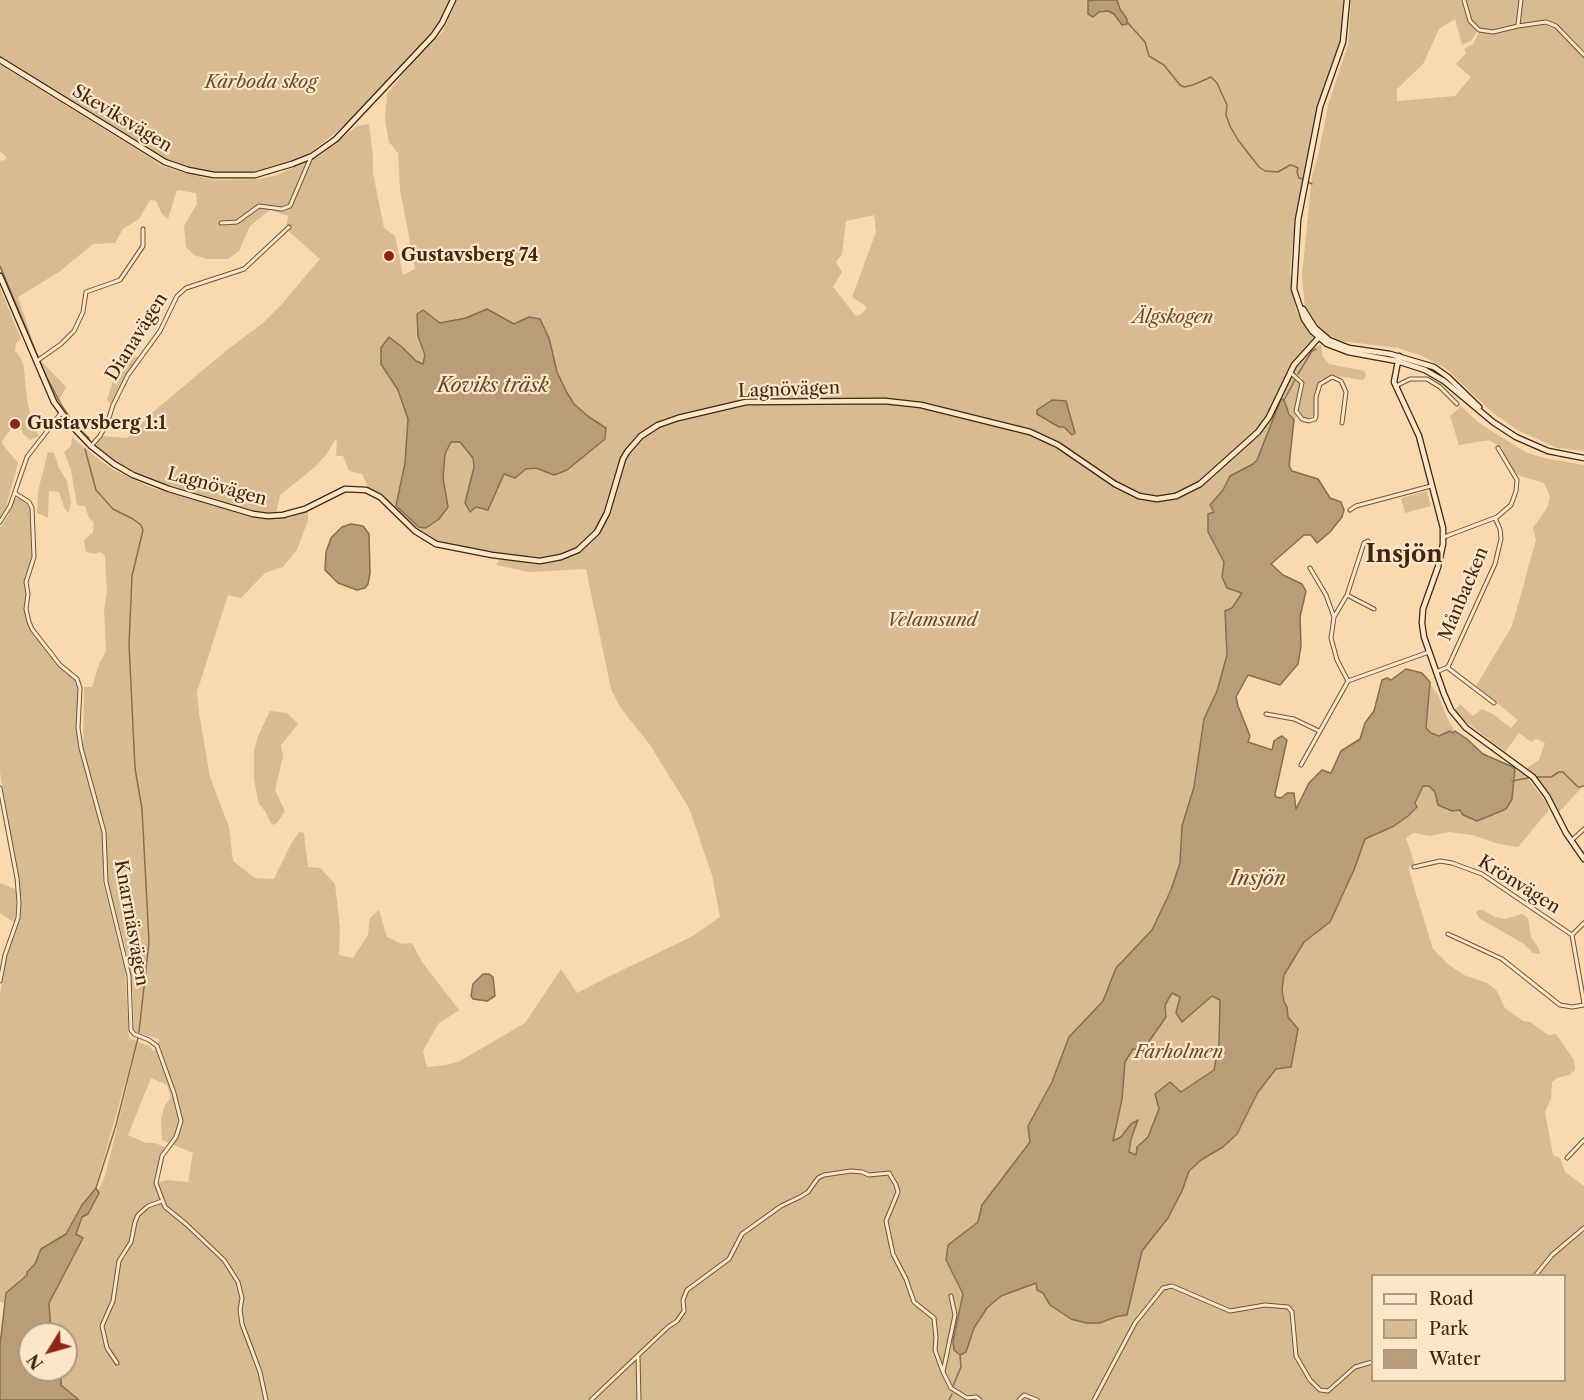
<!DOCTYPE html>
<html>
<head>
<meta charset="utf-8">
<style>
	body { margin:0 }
	#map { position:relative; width:1584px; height:1400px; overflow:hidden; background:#f9d9ad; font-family:"Libre Caslon Text",serif }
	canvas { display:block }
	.legend { position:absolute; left:1371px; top:1274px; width:195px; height:108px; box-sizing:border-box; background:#fbe6ca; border:2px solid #af9980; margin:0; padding:8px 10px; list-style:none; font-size:18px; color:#3e2610 }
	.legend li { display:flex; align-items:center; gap:12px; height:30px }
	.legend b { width:30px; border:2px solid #af9980 }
	.north { position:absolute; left:18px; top:1322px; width:60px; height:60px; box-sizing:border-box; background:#fbe6ca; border:2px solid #af9980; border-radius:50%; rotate:233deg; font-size:16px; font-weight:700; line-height:24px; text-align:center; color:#3e2610 }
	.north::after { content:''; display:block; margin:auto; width:21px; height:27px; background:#8f2418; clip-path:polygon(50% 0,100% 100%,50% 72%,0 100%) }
</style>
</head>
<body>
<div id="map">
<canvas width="1584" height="1400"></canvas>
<ul class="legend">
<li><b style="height:8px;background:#fbe6ca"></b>Road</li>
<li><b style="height:16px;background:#d9bb92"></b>Park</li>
<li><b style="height:16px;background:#b99c78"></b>Water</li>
</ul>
<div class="north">N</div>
</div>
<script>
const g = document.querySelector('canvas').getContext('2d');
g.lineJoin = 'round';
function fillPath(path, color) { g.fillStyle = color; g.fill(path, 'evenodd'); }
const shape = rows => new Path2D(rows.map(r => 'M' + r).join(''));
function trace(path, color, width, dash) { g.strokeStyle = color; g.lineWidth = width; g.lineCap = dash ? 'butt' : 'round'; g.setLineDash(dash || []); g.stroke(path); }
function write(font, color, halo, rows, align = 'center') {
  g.font = font + ' "Libre Caslon Text",serif'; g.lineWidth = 4.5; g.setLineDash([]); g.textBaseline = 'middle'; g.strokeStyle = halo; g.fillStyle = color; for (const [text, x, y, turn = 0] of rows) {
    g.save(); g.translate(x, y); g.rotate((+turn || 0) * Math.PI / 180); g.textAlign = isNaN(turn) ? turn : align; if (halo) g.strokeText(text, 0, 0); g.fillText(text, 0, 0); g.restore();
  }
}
fillPath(shape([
	[0,0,450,0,438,25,424,41,365,106,339,130,311,152,291,162,274,168,233,175,200,171,179,165,153,153,0,56],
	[457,0,1344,0,1341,41,1322,93,1300,195,1295,220,1290,271,1296,310,1313,337,1316,344,1314,347,1321,345,1323,357,1329,364,1364,371,1366,375,1363,380,1336,376,1321,379,1315,392,1314,415,1310,419,1303,418,1298,411,1304,387,1302,378,1297,375,1296,377,1301,386,1295,407,1297,416,1294,420,1283,400,1273,444,1290,443,1291,471,1294,474,1298,472,1311,476,1325,488,1317,495,1314,521,1286,540,1263,561,1278,587,1302,585,1291,618,1293,631,1295,665,1282,684,1261,677,1243,665,1229,699,1250,758,1272,753,1266,805,1283,801,1299,820,1319,783,1335,788,1351,753,1368,745,1373,732,1381,720,1390,690,1422,673,1438,695,1448,720,1455,731,1467,739,1483,754,1508,764,1526,776,1545,801,1549,810,1518,847,1499,844,1472,835,1449,832,1430,836,1413,833,1406,838,1415,865,1409,867,1410,874,1433,949,1449,965,1464,975,1487,983,1497,991,1505,1008,1523,1021,1530,1022,1548,1035,1556,1034,1574,1060,1575,1070,1569,1075,1557,1078,1552,1082,1551,1099,1545,1112,1553,1155,1560,1158,1565,1172,1584,1186,1584,1400,80,1400,61,1385,61,1370,66,1370,66,1334,51,1334,49,1303,83,1238,76,1234,82,1217,88,1214,105,1176,138,1042,149,1046,154,1052,159,1039,138,1033,134,1029,133,994,127,954,108,883,103,823,83,747,84,687,92,687,99,664,106,651,104,610,107,592,105,556,100,552,94,554,86,552,84,540,93,532,94,522,89,518,85,506,77,505,71,470,64,452,71,446,72,437,98,459,114,470,150,487,252,517,289,518,308,511,308,520,297,550,283,567,265,573,241,598,228,595,197,692,199,713,210,777,229,827,233,861,255,878,274,879,291,844,299,832,304,833,308,867,320,868,335,884,340,928,339,955,353,958,368,935,370,918,379,910,387,937,402,944,412,943,422,962,459,1010,438,1024,423,1051,427,1067,446,1065,460,1061,525,1023,561,969,577,993,608,977,693,936,720,917,712,875,689,808,650,745,620,707,611,689,586,569,529,572,496,565,501,558,481,555,480,550,447,544,433,539,412,525,381,494,368,487,362,474,349,471,343,456,336,456,337,441,335,440,326,455,315,467,280,495,276,513,269,513,246,510,153,480,115,462,97,449,96,445,101,436,127,438,153,412,227,350,263,323,281,305,320,259,286,229,288,216,270,210,250,226,239,251,228,259,207,259,194,255,186,247,184,226,197,204,196,193,177,190,168,219,162,214,156,201,150,200,139,219,123,229,115,243,93,244,59,272,18,297,38,356,38,359,0,269,0,160,3,161,7,158,0,151,0,64,163,166,184,173,214,180,259,179,277,175,319,156,357,126,369,124,373,157,373,173,384,228,395,236,403,275,415,269,400,189,398,153,389,142,385,120,387,94,411,64,443,31],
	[874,215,876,232,852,297,867,307,862,314,856,316,833,287,842,272,836,262,842,254,846,221],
	[423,310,440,323,466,318,477,313,469,452,460,442,451,442,445,454,443,478,448,507,439,519,426,528,419,527,396,506,405,463,408,419,398,390,381,364,381,348,389,337,402,347,416,361,423,364,425,355,418,337,417,314],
	[151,1078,167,1085,171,1097,164,1107,161,1119,162,1140,193,1153,188,1182,167,1180,156,1183,161,1156,165,1147,155,1143,146,1143,128,1135],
	[1372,1276,1564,1276,1564,1380,1372,1380],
	[1351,0,1462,0,1468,22,1477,31,1472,40,1462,45,1455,19,1439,29,1423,64,1397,89,1397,101,1455,96,1471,77,1456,64,1466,53,1464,49,1473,44,1479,32,1493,34,1521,26,1549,24,1555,27,1584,57,1584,451,1557,448,1519,431,1494,414,1445,368,1422,356,1398,348,1341,341,1325,334,1315,325,1305,309,1302,275,1312,175,1317,160,1329,102,1348,45],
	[1465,0,1584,0,1584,53,1557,25,1550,22,1542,21,1520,24,1493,31,1479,29,1471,21],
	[0,288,21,339,16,343,15,351,21,358,24,368,27,400,33,424,39,436,30,440,23,434,22,430,12,428,2,441,3,445,18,463,6,507,0,517],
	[129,357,138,357,111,404,107,400,114,377],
	[41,361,66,387,58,402,51,392,39,362],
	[1461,406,1479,423,1527,453,1549,459,1584,465,1584,785,1559,812,1543,785,1527,768,1539,760,1545,743,1536,739,1531,742,1519,733,1505,752,1465,721,1455,710,1460,704,1473,716,1482,709,1493,714,1511,728,1518,720,1476,686,1512,626,1536,540,1533,528,1547,508,1550,497,1544,483,1517,475,1505,459,1502,448,1489,440,1459,445,1450,416],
	[48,452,54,453,59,468,67,481,71,503,68,513,64,507,59,492,49,491,48,518,37,513,38,491],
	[1427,491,1431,506,1405,513,1401,498],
	[18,498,24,501,31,509,32,557,24,582,27,594,25,609,28,622,55,658,76,680,79,688,77,728,103,832,103,883,125,970,129,1038,137,1041,95,1189,82,1205,66,1234,41,1249,35,1264,27,1275,19,1280,13,1289,6,1293,4,1303,0,1302,0,995,6,956,21,916,21,902,0,772,0,528,8,516,14,499],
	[270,711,287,713,298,724,281,745,283,757,275,790,285,811,277,823,272,825,265,811,259,804,254,780,254,750,258,736],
	[0,883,17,890,15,923,0,913],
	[1479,910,1483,910,1495,917,1505,919,1522,914,1528,918,1531,937,1538,947,1540,954,1533,953,1524,944,1479,918,1476,912]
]), '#d9bb92');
const water = shape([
	[1095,0,1117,0,1120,9,1127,19,1127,24,1122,25,1114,14,1108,11,1099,12,1093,17,1088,14,1088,1,1095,0],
	[487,309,514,324,529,317,540,319,549,338,557,372,567,393,574,404,589,417,606,428,605,439,567,470,554,475,536,468,526,469,515,478,504,474,488,510,476,507,470,512,465,503,474,467,473,458,460,442,451,442,445,454,443,478,448,507,439,519,426,528,419,527,396,506,405,463,408,419,398,390,381,364,381,348,389,337,402,347,416,361,423,364,425,355,418,336,417,314,423,310,440,323,466,318,487,309],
	[1281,399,1284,400,1289,414,1294,420,1289,466,1292,471,1318,479,1330,498,1341,502,1344,510,1342,517,1330,532,1317,543,1311,535,1304,535,1271,564,1283,575,1302,584,1306,591,1300,617,1301,646,1298,664,1280,685,1248,675,1236,697,1238,706,1250,736,1248,742,1272,750,1274,741,1278,738,1282,736,1287,740,1275,794,1276,797,1281,798,1287,793,1294,793,1296,809,1309,783,1322,770,1331,773,1341,751,1360,739,1365,723,1374,711,1382,680,1387,678,1391,680,1406,669,1422,673,1430,682,1426,728,1431,733,1439,736,1450,731,1453,733,1455,731,1467,739,1483,754,1515,768,1512,799,1506,809,1477,821,1463,815,1460,810,1452,811,1438,805,1435,792,1429,786,1423,786,1415,803,1417,807,1408,816,1394,826,1365,839,1354,870,1330,922,1304,942,1284,975,1282,990,1284,1002,1287,1007,1288,1017,1298,1029,1291,1067,1276,1069,1258,1092,1237,1134,1223,1147,1201,1160,1189,1171,1182,1191,1168,1218,1142,1251,1127,1315,1115,1317,1100,1323,1086,1323,1071,1319,1050,1305,1043,1293,1037,1290,1036,1283,1001,1296,987,1308,974,1328,966,1352,960,1355,954,1350,953,1341,963,1294,946,1260,948,1245,978,1222,982,1205,1030,1142,1028,1126,1052,1082,1069,1037,1103,1001,1116,968,1152,930,1171,890,1180,863,1182,826,1194,787,1204,719,1217,691,1227,655,1225,611,1232,608,1242,593,1227,588,1222,577,1224,562,1208,532,1208,514,1214,512,1210,505,1223,490,1230,476,1253,464,1257,460,1281,399],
	[1172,993,1180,997,1176,1013,1182,1022,1212,996,1220,1000,1219,1044,1214,1070,1181,1092,1170,1082,1155,1094,1159,1109,1148,1137,1137,1147,1136,1155,1129,1152,1131,1139,1138,1120,1131,1124,1121,1137,1113,1141,1122,1099,1125,1062,1133,1049,1143,1050,1166,1017,1165,1005,1172,993],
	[1052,400,1066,401,1075,433,1072,435,1064,427,1059,427,1037,414,1037,410,1052,400],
	[351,524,363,526,369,534,370,573,368,584,365,588,357,590,338,583,325,570,326,552,331,538,342,527,351,524],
	[483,974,489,974,493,977,495,996,487,1001,473,999,471,996,473,984,483,974],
	[96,1188,99,1193,88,1214,82,1217,76,1234,83,1238,49,1303,51,1334,30,1334,30,1370,61,1370,61,1385,79,1400,0,1400,0,1345,6,1293,27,1275,27,1272,35,1264,41,1249,66,1234,82,1205,96,1188]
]);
fillPath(water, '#b99c78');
trace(water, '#886d4e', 1.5);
trace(shape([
	[1127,22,1145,42,1149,56,1164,65,1180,85,1184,87,1193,85,1211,77,1217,83,1227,105,1226,115,1230,126,1238,140,1259,167,1265,171,1278,172,1290,165,1294,166,1298,168,1297,172,1299,178,1302,179],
	[1308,182,1312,184],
	[0,266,46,376,62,406,75,425,89,438],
	[1298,374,1312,351,1316,349],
	[1284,400,1295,380],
	[85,449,96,490,113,509,133,519,141,525,143,530,132,576,129,644,135,768,142,809,149,942,139,1032],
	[1537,777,1551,777,1559,772,1563,772,1578,787,1584,786],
	[1512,781,1528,778],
	[96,1188,116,1125,138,1038],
	[953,1386,961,1367,960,1355],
	[949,1400,952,1394]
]), '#886d4e', 1.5);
const street = shape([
	[1464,0,1470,21,1479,30,1493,32,1518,26,1546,22,1556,26,1584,55],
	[1518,25,1521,0],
	[221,223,237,222,259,206,282,209,290,206,311,157],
	[37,361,61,344,74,331,83,312,86,292,120,280,143,246,143,229],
	[1290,372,1302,383,1296,411,1302,419,1309,421,1315,419,1316,416,1316,397,1320,384,1332,377,1341,381,1346,392,1342,423],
	[1396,386,1410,379,1427,379,1440,387,1457,404],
	[91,446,100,436,108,421,113,405,128,375,160,331,177,296,186,288,244,269,289,227],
	[15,493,29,502,32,508,34,557,26,582,28,594,26,609,29,622,32,629,60,665,77,679,80,688,78,728,81,748,104,832,106,882,129,976,131,1030,134,1034,149,1040,157,1046,174,1093,181,1121,176,1137,162,1156,156,1183,165,1207,186,1224,224,1260,238,1282,242,1298,240,1310,242,1324,260,1372,266,1400],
	[1350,510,1356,506,1431,486],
	[0,522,10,506,27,457,61,413],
	[1444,537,1497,517,1511,505,1516,491,1517,480,1498,448],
	[1310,568,1326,595,1334,617],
	[1347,595,1374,609],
	[1448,668,1494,703],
	[1436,672,1448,667,1495,564,1501,539,1500,529,1495,518],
	[1348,681,1337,660,1331,638,1334,617,1347,595,1364,543,1368,541],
	[1266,714,1294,719,1319,731],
	[1301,765,1348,681,1429,652],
	[0,788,17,878,19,902,18,918,5,955,0,981],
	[1572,840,1584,829],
	[1414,867,1440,861,1452,863,1482,874,1572,935],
	[1584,923,1572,935,1584,1003],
	[1448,934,1502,959,1560,1005,1572,1007,1584,1005],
	[1567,1158,1584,1140],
	[1535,1276,1552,1255,1584,1228],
	[951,1296,955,1315,943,1372,951,1388,967,1398,976,1397,980,1400],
	[638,1357,639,1400],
	[117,1363,107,1348,102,1326,113,1301,119,1261,131,1242,135,1222,138,1215,148,1206,162,1201],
	[591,1400,668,1327,677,1321,684,1311,683,1300,687,1290,729,1259,742,1234,781,1206,800,1197,808,1192,818,1178,824,1175,851,1171,862,1172,869,1175,889,1173,896,1185,898,1192,886,1221,893,1254,906,1279,914,1302,934,1318,936,1338,935,1350,943,1372],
	[1019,1400,1024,1395,1037,1400],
	[1094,1400,1135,1323,1163,1288,1172,1286,1230,1311,1265,1305,1288,1307,1292,1312,1296,1356,1310,1380,1320,1390,1328,1391,1355,1367,1372,1362]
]);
const secondary = shape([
	[1347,0,1343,42,1320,107,1298,220,1294,289,1304,319,1312,331,1327,344,1348,352,1397,361,1425,370,1444,381,1493,422,1516,437,1548,451,1584,458],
	[0,60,165,162,188,170,214,175,255,175,292,164,312,156,336,139,433,36,442,23,453,0],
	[0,276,54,402,70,424,91,446,114,464,133,475,169,489,253,514,268,516,283,515,305,509,345,489,366,490,380,497,415,531,436,544,492,555,540,561,561,557,578,550,597,532,607,513,623,459,627,452,641,436,658,425,678,418,746,402,885,401,921,405,1030,432,1058,445,1115,484,1139,496,1157,499,1176,496,1200,484,1258,432,1269,417,1294,365,1321,335],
	[1303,309,1315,328,1329,340,1349,348,1390,354,1434,367,1448,377,1479,407],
	[1399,356,1394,382,1419,436,1443,528,1443,544,1438,567,1423,609,1422,623,1424,637,1444,694,1451,710,1466,728,1533,777,1547,796,1566,833,1584,859]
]);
trace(street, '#6d5337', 5);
trace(secondary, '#3e2610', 7);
trace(street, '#fbe6ca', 3);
trace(secondary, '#fbe6ca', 4.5);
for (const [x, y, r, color] of [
	[389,256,6,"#8f2418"],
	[15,424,6,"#8f2418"]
]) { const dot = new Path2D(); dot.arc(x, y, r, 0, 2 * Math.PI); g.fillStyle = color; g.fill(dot); trace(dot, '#fbe6ca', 2); }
write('italic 18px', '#654b30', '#fbe6ca', [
	["Kårboda skog",261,83],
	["Älgskogen",1173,318],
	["Velamsund",932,621],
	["Fårholmen",1179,1053]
]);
write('18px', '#3e2610', '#fbe6ca', [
	["Skeviksvägen",122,119,31],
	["Dianavägen",137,337,-58],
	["Lagnövägen",789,390,-2],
	["Lagnövägen",217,487,15],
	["Månbacken",1464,594,-67],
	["Krönvägen",1519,885,32],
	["Knarrnäsvägen",131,923,80]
]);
write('bold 18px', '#3e2610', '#fbe6ca', [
	["Gustavsberg 74",401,256],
	["Gustavsberg 1:1",27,424]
], 'left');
write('italic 20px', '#63492f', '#fbe6ca', [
	["Koviks träsk",493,386],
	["Insjön",1258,879]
]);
write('bold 24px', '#3e2610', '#fbe6ca', [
	["Insjön",1404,555]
]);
</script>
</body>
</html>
